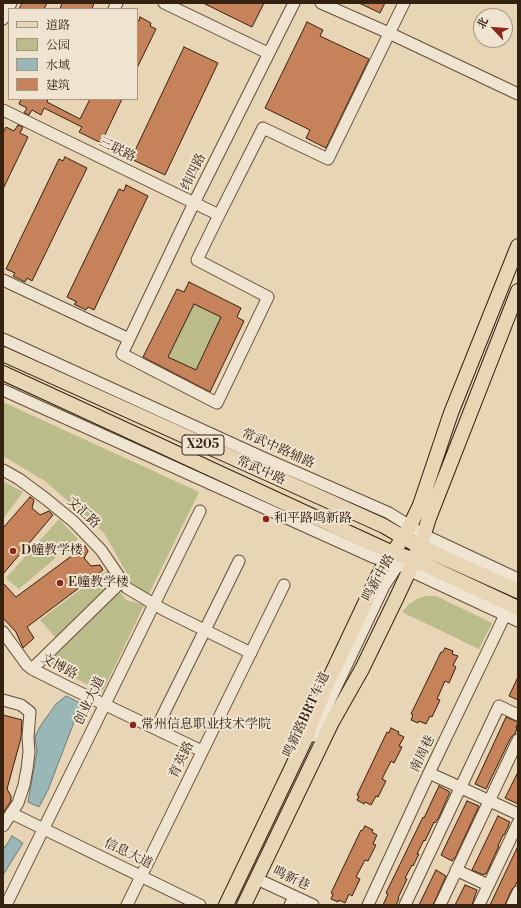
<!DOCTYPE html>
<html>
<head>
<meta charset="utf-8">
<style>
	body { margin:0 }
	#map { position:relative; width:521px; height:908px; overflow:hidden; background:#e7d5b5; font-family:"Libre Bodoni","Noto Serif SC",serif }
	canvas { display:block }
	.frame { position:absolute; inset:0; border:4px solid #34210f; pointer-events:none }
	.legend { position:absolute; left:8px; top:8px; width:130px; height:92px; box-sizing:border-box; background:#efe4cf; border:1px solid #a49682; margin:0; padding:5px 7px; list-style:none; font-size:12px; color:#34210f }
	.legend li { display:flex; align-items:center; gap:8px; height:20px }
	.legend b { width:20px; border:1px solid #a49682 }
	.north { position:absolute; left:473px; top:8px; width:40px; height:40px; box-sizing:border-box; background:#efe4cf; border:1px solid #a49682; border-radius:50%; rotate:296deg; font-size:11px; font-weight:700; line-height:16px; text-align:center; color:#34210f }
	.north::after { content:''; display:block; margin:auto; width:14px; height:18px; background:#8f2418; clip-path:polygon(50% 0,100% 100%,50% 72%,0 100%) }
</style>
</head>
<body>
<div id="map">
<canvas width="521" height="908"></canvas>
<div class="frame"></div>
<ul class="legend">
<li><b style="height:5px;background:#e7d5b5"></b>道路</li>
<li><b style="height:11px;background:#babc8a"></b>公园</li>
<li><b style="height:11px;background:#99b7b6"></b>水域</li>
<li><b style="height:11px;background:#c68359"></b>建筑</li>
</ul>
<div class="north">北</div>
</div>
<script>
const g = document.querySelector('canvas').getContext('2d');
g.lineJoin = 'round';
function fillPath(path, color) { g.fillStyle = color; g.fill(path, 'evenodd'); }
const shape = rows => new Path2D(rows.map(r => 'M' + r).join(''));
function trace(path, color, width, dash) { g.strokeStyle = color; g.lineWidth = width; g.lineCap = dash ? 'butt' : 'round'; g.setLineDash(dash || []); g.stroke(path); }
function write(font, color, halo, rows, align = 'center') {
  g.font = font + ' "Libre Bodoni","Noto Serif SC",serif'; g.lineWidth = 4; g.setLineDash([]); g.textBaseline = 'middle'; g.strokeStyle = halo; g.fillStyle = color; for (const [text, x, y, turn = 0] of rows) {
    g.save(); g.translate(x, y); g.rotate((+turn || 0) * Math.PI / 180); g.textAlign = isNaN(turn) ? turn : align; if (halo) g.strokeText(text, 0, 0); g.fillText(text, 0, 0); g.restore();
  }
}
fillPath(shape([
	[194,304,221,317,196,370,168,357],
	[3,402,199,492,149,594,133,585,130,579,104,533,45,481,3,456],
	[3,481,23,492,3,519],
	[59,519,78,539,19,589,6,578],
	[109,569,114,581,57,639,40,620,77,592],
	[119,590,126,600,144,605,102,693,48,663],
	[426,596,436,596,492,623,479,649,402,612,409,604,417,599]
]), '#babc8a');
const water = shape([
	[66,696,80,703,79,709,48,790,39,807,28,802,37,751,35,739,36,734,41,725,56,704,66,696],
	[12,836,23,843,3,875,3,850,12,836]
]);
fillPath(water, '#99b7b6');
trace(water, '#717b73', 1);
const building = shape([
	[22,3,47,3,44,9,19,9,22,3],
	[62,3,94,3,92,9,60,9,62,3],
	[203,3,264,3,252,27,203,3],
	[359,3,385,3,380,13,359,3],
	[140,17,151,23,150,26,156,29,137,68,137,20,139,21,140,17],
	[307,22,323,30,320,36,369,59,326,148,306,138,310,130,265,108,307,22],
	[184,47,218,63,165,175,131,159,184,47],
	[21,99,48,99,47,102,80,119,90,99,122,99,101,143,79,132,82,127,44,108,41,115,32,110,29,115,24,113,27,108,19,104,21,99],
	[18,125,23,127,20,133,28,137,3,189,3,133,6,127,14,131,18,125],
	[65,157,87,168,32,281,27,278,25,282,13,276,15,273,6,269,59,159,63,161,65,157],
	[126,185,148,196,94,310,88,307,86,310,74,304,77,302,67,297,119,189,124,191,126,185],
	[189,282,241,308,237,317,244,321,210,392,143,357,177,289,184,292,189,282],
	[194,304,221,317,196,370,168,357,194,304],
	[30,497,34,500,32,508,40,515,49,511,53,515,3,574,3,528,30,497],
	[85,546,88,551,84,558,91,566,100,565,103,570,27,627,34,638,23,648,16,632,3,618,3,583,16,597,85,546],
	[445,648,453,651,452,654,458,656,453,665,456,667,449,683,445,681,437,699,440,700,432,717,430,716,426,724,419,721,418,723,411,720,413,715,411,714,441,652,443,652,445,648],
	[518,677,518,700,509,696,518,677],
	[3,715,22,720,21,738,7,789,11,796,11,801,3,813,3,715],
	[506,717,518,722,516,728,517,728,515,734,511,737,486,789,475,784,506,717],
	[391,728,399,732,398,734,404,737,399,746,402,747,394,763,391,761,382,779,386,781,378,797,376,796,371,805,365,802,364,804,357,800,359,796,357,795,387,732,389,733,391,728],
	[518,772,518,804,505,798,518,772],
	[439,786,450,792,439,817,435,823,434,822,425,841,424,840,417,854,419,854,413,866,412,865,405,878,407,879,398,898,399,899,396,905,383,905,388,894,386,893,423,817,424,818,439,786],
	[467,801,479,806,455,858,454,858,452,861,441,855,467,801],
	[498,816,510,822,508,825,509,825,504,835,503,835,498,846,499,846,486,874,485,873,484,875,472,870,498,816],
	[365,826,373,830,372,832,377,835,373,844,376,845,368,861,365,860,356,877,360,879,352,896,349,894,345,903,339,900,338,902,331,899,333,894,331,893,361,830,362,831,365,826],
	[518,846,518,880,515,886,512,889,505,905,490,905,518,846],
	[436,870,446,876,433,905,419,905,436,870],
	[465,885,477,890,472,905,455,905,465,885]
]);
fillPath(building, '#c68359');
trace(building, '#34210f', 1);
const minor = shape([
	[164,3,268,53],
	[294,3,194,203,122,354,217,403,268,297,197,260,219,215,263,128,328,159,404,3],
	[321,3,389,33,518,94],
	[114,9,117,3],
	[3,19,11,3],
	[3,110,219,215],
	[3,280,129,339],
	[3,339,268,460,389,513,424,535,518,579],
	[3,390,373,557,410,569,415,573,518,621],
	[3,470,19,479,46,499,74,522,101,550,127,588,164,610,251,653],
	[3,632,27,665,32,669,68,687,202,751],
	[32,669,122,581],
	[3,700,21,705,30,712,28,737,29,752,27,769,24,785,18,803,3,826],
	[156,729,239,561],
	[313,736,384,586,398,565,402,561],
	[429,773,518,814],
	[11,813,200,905],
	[456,870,488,885],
	[257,879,313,905],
	[6,905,200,511],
	[127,905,284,585],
	[290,905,291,903],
	[368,905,429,773,505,615],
	[405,905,499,706,518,715],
	[440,905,518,740],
	[479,905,518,823],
	[512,905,518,892]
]);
const major = shape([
	[3,354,384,526,420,547,518,591],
	[3,373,369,542,393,553,413,559,518,608],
	[226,905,305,740,325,688,375,582,386,561,393,553,410,526,420,505,451,413,518,246],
	[244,905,332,722,362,669,396,599,410,569,413,559,420,547,429,518,518,291]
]);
trace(minor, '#614e38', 13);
trace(major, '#34210f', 16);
trace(minor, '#efe4cf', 11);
trace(major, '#e7d5b5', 14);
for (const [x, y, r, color] of [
	[266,519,4,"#8f2418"],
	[13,551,4,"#8f2418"],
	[60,583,4,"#8f2418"],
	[133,725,4,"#8f2418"]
]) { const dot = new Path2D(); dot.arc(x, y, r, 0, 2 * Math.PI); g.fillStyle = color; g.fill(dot); trace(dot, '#efe4cf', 1.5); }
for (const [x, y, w] of [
	[203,445,42]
]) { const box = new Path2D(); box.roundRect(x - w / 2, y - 10, w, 20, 3); g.fillStyle = '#efe4cf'; g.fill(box); trace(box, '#34210f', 1); }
write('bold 12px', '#34210f', null, [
	["X205",203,445]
]);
write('13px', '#34210f', '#efe4cf', [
	["三联路",117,150,26],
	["纬四路",194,172,-64],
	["常武中路辅路",278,449,24],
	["常武中路",261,471,24],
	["文汇路",83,513,43],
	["鸣新中路",379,578,-61],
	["文博路",59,667,28],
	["创业大道",90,701,-64],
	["鸣新路BRT车道",307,715,-65],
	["南周巷",423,754,-64],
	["育英路",182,760,-64],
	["信息大道",128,854,26],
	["鸣新巷",291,879,25]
]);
write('13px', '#34210f', '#efe4cf', [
	["和平路鸣新路",274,519],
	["D幢教学楼",21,551],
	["E幢教学楼",68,583],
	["常州信息职业技术学院",141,725]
], 'left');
</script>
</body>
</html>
